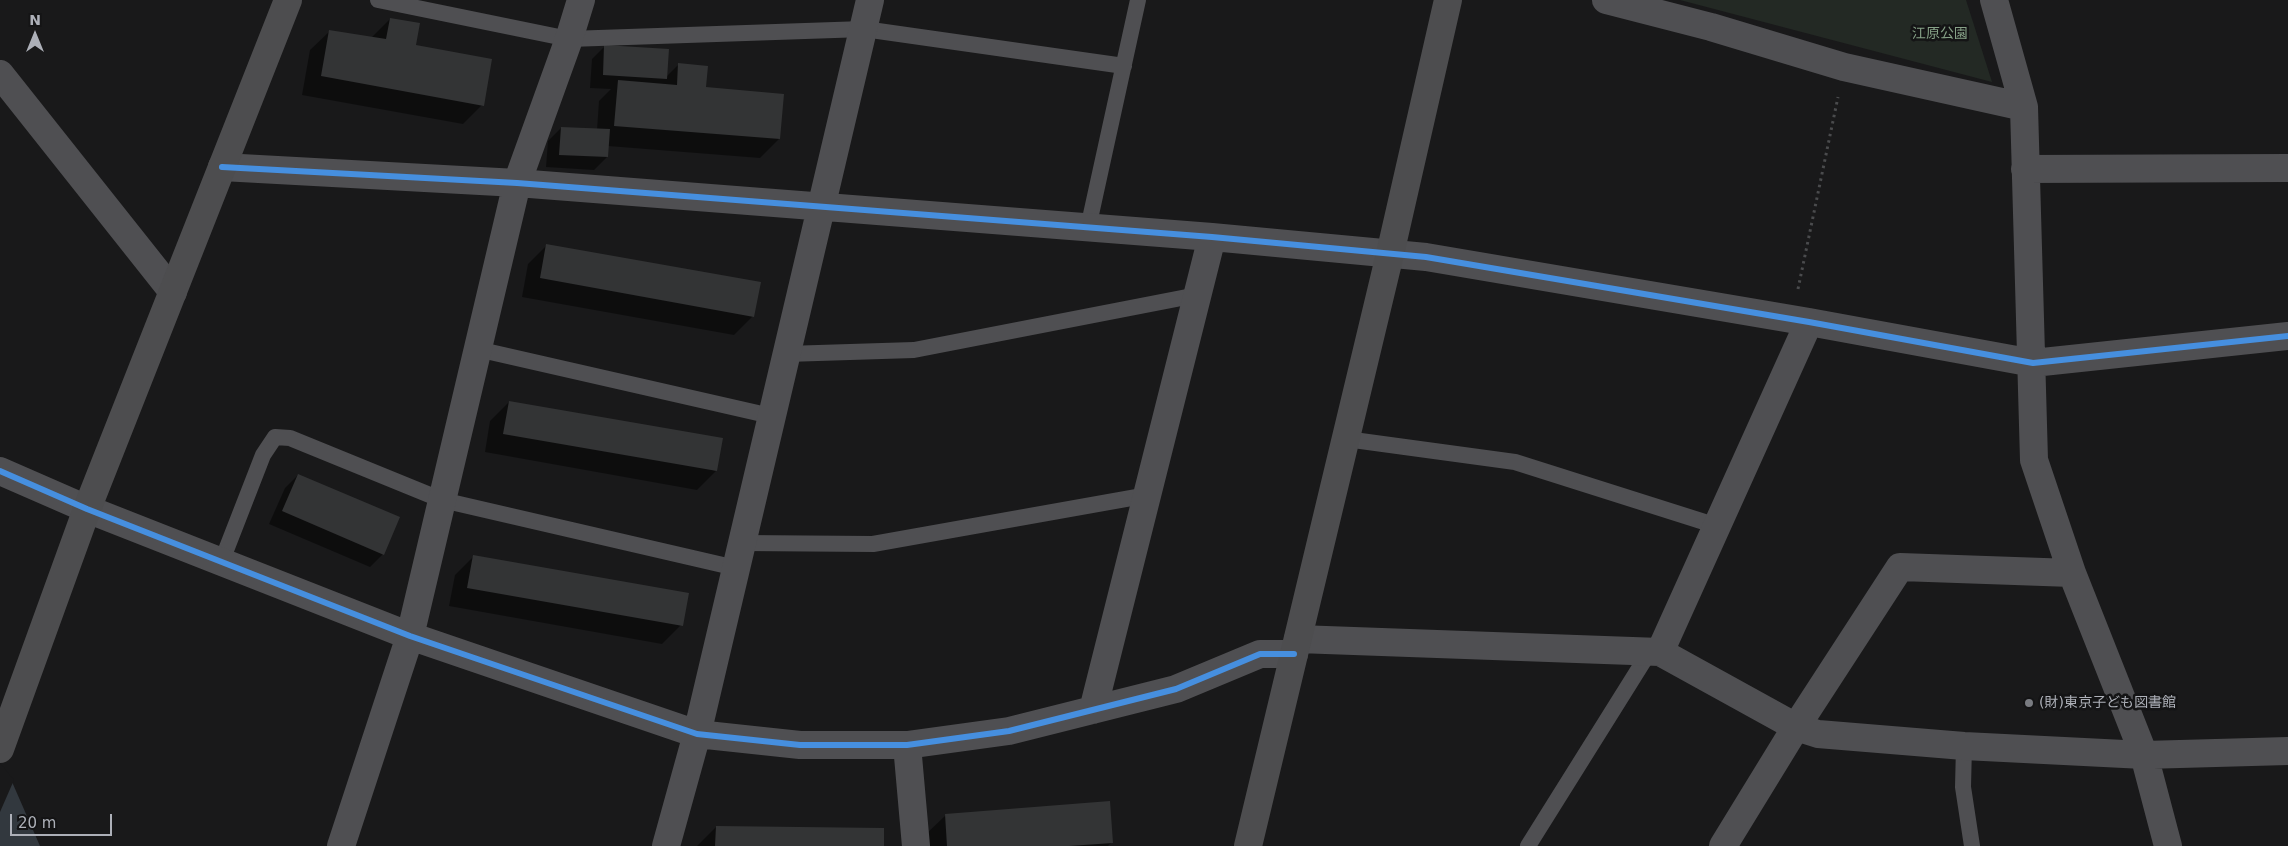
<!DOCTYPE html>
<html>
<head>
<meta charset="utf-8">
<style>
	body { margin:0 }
	#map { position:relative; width:2288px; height:846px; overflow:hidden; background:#19191a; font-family:"DejaVu Sans",sans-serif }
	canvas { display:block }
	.north { position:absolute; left:10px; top:10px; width:50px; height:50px; -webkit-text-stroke:4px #141415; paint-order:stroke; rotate:0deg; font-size:14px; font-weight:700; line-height:20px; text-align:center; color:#adb0b8 }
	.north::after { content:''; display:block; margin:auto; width:18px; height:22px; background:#adb0b8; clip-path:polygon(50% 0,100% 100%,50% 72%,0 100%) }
	.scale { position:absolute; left:10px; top:814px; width:102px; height:22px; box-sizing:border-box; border:2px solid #adb0b8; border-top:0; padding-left:6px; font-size:15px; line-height:18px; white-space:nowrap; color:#adb0b8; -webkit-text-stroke:4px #141415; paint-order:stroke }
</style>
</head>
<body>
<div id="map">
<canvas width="2288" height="846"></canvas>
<div class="north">N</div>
<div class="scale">20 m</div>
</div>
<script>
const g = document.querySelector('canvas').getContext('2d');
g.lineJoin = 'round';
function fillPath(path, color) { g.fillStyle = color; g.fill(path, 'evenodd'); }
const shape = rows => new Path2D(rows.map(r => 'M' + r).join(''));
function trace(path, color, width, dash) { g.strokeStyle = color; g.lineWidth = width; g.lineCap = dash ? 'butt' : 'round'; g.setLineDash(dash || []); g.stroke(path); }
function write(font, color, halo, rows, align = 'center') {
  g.font = font + ' "DejaVu Sans","Noto Sans JP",sans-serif'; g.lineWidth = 5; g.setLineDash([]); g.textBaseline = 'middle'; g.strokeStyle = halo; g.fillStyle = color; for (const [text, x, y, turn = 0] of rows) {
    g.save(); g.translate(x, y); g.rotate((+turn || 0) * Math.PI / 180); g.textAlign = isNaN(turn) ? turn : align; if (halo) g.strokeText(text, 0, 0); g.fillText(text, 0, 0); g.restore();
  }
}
fillPath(shape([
	[1680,0,1966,0,1992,82]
]), '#232924');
fillPath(shape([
	[0,765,9,775,40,846,0,846]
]), '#32383e');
fillPath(shape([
	[0,763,14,780,0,812]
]), '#19191a');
fillPath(shape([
	[390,19,415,46,482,105,463,124,302,95,310,50,330,31,371,38],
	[605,46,666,77,679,64,705,88,779,139,760,158,608,146,607,157,594,170,546,167,548,141,561,128,597,130,599,101,611,89,590,88,592,59],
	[547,245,753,316,734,335,522,297,528,264],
	[509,402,716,471,697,490,485,452,490,421],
	[298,475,383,554,370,567,269,524,285,488],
	[474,556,681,625,662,644,449,606,455,575],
	[946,815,1112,842,1108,846,927,846,926,834],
	[716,827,883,846,697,846]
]), '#0007');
fillPath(shape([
	[390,18,420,23,416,45,492,59,484,106,321,76,329,30,386,39],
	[604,45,669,49,667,79,603,75],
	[678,63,708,66,706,87,784,94,780,139,614,126,618,80,677,85],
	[561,127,610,129,608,157,559,155],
	[546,244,761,282,754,317,540,278],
	[509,401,723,438,717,471,503,434],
	[298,474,400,517,384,555,282,511],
	[473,555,689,593,683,626,467,588],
	[1110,801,1113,843,1069,846,947,846,945,814],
	[716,826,884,828,884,846,715,846]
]), '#333435');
trace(shape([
	[1798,289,1838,97]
]), '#4a4b4d', 3, [2.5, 4]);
trace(shape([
	[378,0,569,39,864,29,1124,66],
	[1088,228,1138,0],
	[477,349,771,416],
	[786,354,914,350,1197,295],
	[1346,439,1515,462,1717,526],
	[742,543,873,544,1148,495],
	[221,563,263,455,275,437,290,438,442,500,736,568],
	[1964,746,1963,787,1972,846],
	[1528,846,1650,651]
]), '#4f4f52', 16);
trace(shape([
	[1606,0,1711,27,1844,67,2024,107],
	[1994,0,2024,107,2034,460,2072,573,2144,755,2168,846],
	[0,74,173,292],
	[222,167,517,183,1212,237,1426,257,1809,322,2033,363,2288,336],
	[2025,169,2288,168],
	[0,471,87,509,410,636,697,734,800,745,907,745,1009,731,1176,689,1260,654,1294,654],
	[1298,639,1660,652,1796,727,1818,734,1964,746,2144,755,2288,751],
	[1660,652,1809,322],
	[1093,710,1212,237],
	[907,745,916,846],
	[341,846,410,636,517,183,569,39,581,0],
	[666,846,697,734,870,0],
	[1723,846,1796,727,1900,567,2072,573]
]), '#4f4f52', 28);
trace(shape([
	[0,749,87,509,288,0],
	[1248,846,1390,254,1448,0]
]), '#4d4d4f', 28);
trace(shape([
	[222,167,517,183,1212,237,1426,257,1809,322,2033,363,2288,336],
	[0,471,87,509,410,636,697,734,800,745,907,745,1009,731,1176,689,1260,654,1294,654]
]), '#468fdf', 6);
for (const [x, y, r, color] of [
	[2029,703,5,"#797b81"]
]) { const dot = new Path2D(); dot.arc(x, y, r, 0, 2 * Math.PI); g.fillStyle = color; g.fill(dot); trace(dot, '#141415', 2); }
write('14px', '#86a187', '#141415', [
	["江原公園",1940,34]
]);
write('14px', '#adb0b8', '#141415', [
	["(財)東京子ども図書館",2039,703]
], 'left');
</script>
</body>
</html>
